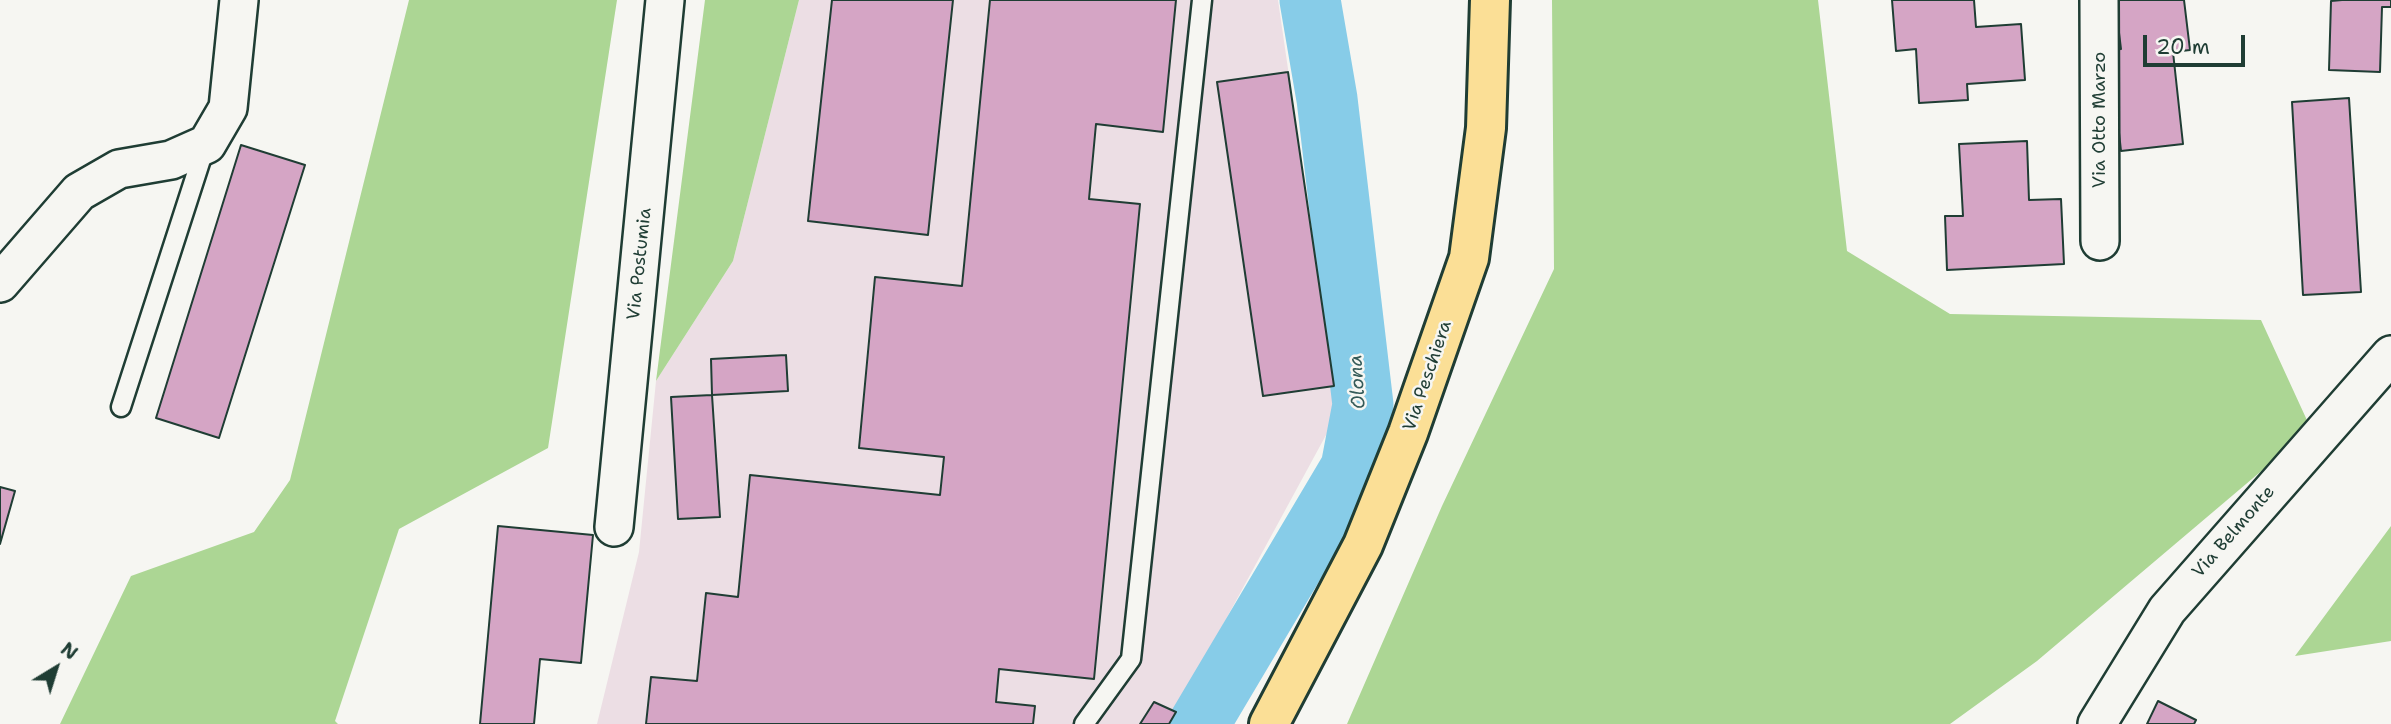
<!DOCTYPE html>
<html>
<head>
<meta charset="utf-8">
<style>
	body { margin:0 }
	#map { position:relative; width:2391px; height:724px; overflow:hidden; background:#f6f6f2; font-family:"Shantell Sans",sans-serif }
	canvas { display:block }
	.north { position:absolute; left:21px; top:633px; width:70px; height:70px; -webkit-text-stroke:5px #f6f6f2; paint-order:stroke; rotate:38deg; font-size:19px; font-weight:700; line-height:28px; text-align:center; color:#1f3d34 }
	.north::after { content:''; display:block; margin:auto; width:24px; height:32px; background:#1f3d34; clip-path:polygon(50% 0,100% 100%,50% 72%,0 100%) }
	.scale { position:absolute; left:2143px; top:35px; width:102px; height:32px; box-sizing:border-box; border:4px solid #1f3d34; border-top:0; padding-left:9px; font-size:21px; line-height:24px; white-space:nowrap; color:#1f3d34; -webkit-text-stroke:5px #f6f6f2; paint-order:stroke }
</style>
</head>
<body>
<div id="map">
<canvas width="2391" height="724"></canvas>
<div class="north">N</div>
<div class="scale">20 m</div>
</div>
<script>
const g = document.querySelector('canvas').getContext('2d');
g.lineJoin = 'round';
function fillPath(path, color) { g.fillStyle = color; g.fill(path, 'evenodd'); }
const shape = rows => new Path2D(rows.map(r => 'M' + r).join(''));
function trace(path, color, width, dash) { g.strokeStyle = color; g.lineWidth = width; g.lineCap = dash ? 'butt' : 'round'; g.setLineDash(dash || []); g.stroke(path); }
function write(font, color, halo, rows, align = 'center') {
  g.font = font + ' "Shantell Sans",sans-serif'; g.lineWidth = 5; g.setLineDash([]); g.textBaseline = 'middle'; g.strokeStyle = halo; g.fillStyle = color; for (const [text, x, y, turn = 0] of rows) {
    g.save(); g.translate(x, y); g.rotate((+turn || 0) * Math.PI / 180); g.textAlign = isNaN(turn) ? turn : align; if (halo) g.strokeText(text, 0, 0); g.fillText(text, 0, 0); g.restore();
  }
}
fillPath(shape([
	[799,0,1278,0,1334,386,1332,424,1169,724,597,724,639,552,656,381,733,261]
]), '#ecdee4');
fillPath(shape([
	[409,0,617,0,548,448,399,529,335,721,338,724,60,724,131,576,254,532,290,480],
	[705,0,799,0,733,261,656,381],
	[1552,0,1818,0,1847,251,1950,314,2261,320,2311,429,2037,661,1950,724,1347,724,1442,506,1554,269],
	[2391,526,2391,641,2295,656]
]), '#acd694');
trace(shape([
	[1199,724,1351,468,1363,405,1327,99,1310,0]
]), '#87cce8', 61);
const building = shape([
	[832,0,953,0,928,235,808,221,832,0],
	[990,0,1176,0,1163,132,1096,124,1089,199,1140,204,1094,679,999,669,996,702,1035,706,1033,724,646,724,651,677,697,681,706,593,738,597,750,475,940,495,944,457,859,448,875,277,962,286,990,0],
	[1892,0,1974,0,1976,27,2021,24,2025,80,1967,84,1968,100,1919,103,1916,49,1896,51,1892,0],
	[2115,0,2184,0,2190,50,2173,52,2183,144,2121,151,2110,50,2121,49,2115,0],
	[2342,0,2391,0,2391,7,2382,7,2380,72,2329,70,2331,1,2342,0],
	[1288,72,1334,386,1263,396,1217,82,1288,72],
	[2349,98,2361,292,2303,295,2292,102,2349,98],
	[2027,141,2029,200,2061,199,2064,264,1947,270,1945,216,1963,216,1959,144,2027,141],
	[241,145,305,165,219,438,156,418,241,145],
	[786,355,788,391,712,395,711,359,786,355],
	[712,395,720,517,678,519,671,397,712,395],
	[0,487,15,491,0,544,0,487],
	[498,526,593,535,581,663,540,659,534,724,480,724,498,526],
	[2158,701,2196,720,2194,724,2147,724,2158,701],
	[1154,702,1176,712,1169,724,1140,724,1154,702]
]);
fillPath(building, '#d5a5c5');
trace(building, '#1f3d34', 2);
const lane = shape([
	[121,407,205,147],
	[1084,724,1131,659,1202,0]
]);
const street = shape([
	[2099,0,2100,241],
	[0,283,79,192,119,169,171,160,207,144,228,108,239,0],
	[614,527,665,0],
	[2097,724,2167,610,2391,355]
]);
const primary = shape([
	[1269,724,1363,545,1408,433,1469,258,1486,128,1490,0]
]);
trace(lane, '#1f3d34', 23);
trace(street, '#1f3d34', 42);
trace(primary, '#1f3d34', 44);
trace(lane, '#f6f6f2', 18);
trace(street, '#f6f6f2', 37);
trace(primary, '#fbdf96', 38);
write('18px', '#1f3d34', '#f6f6f2', [
	["Via Otto Marzo",2100,120,-90],
	["Via Postumia",640,264,-84],
	["Via Peschiera",1428,376,-71],
	["Via Belmonte",2234,532,-49]
]);
write('italic 19px', '#345a58', '#f6f6f2', [
	["Olona",1358,382,-94]
]);
</script>
</body>
</html>
